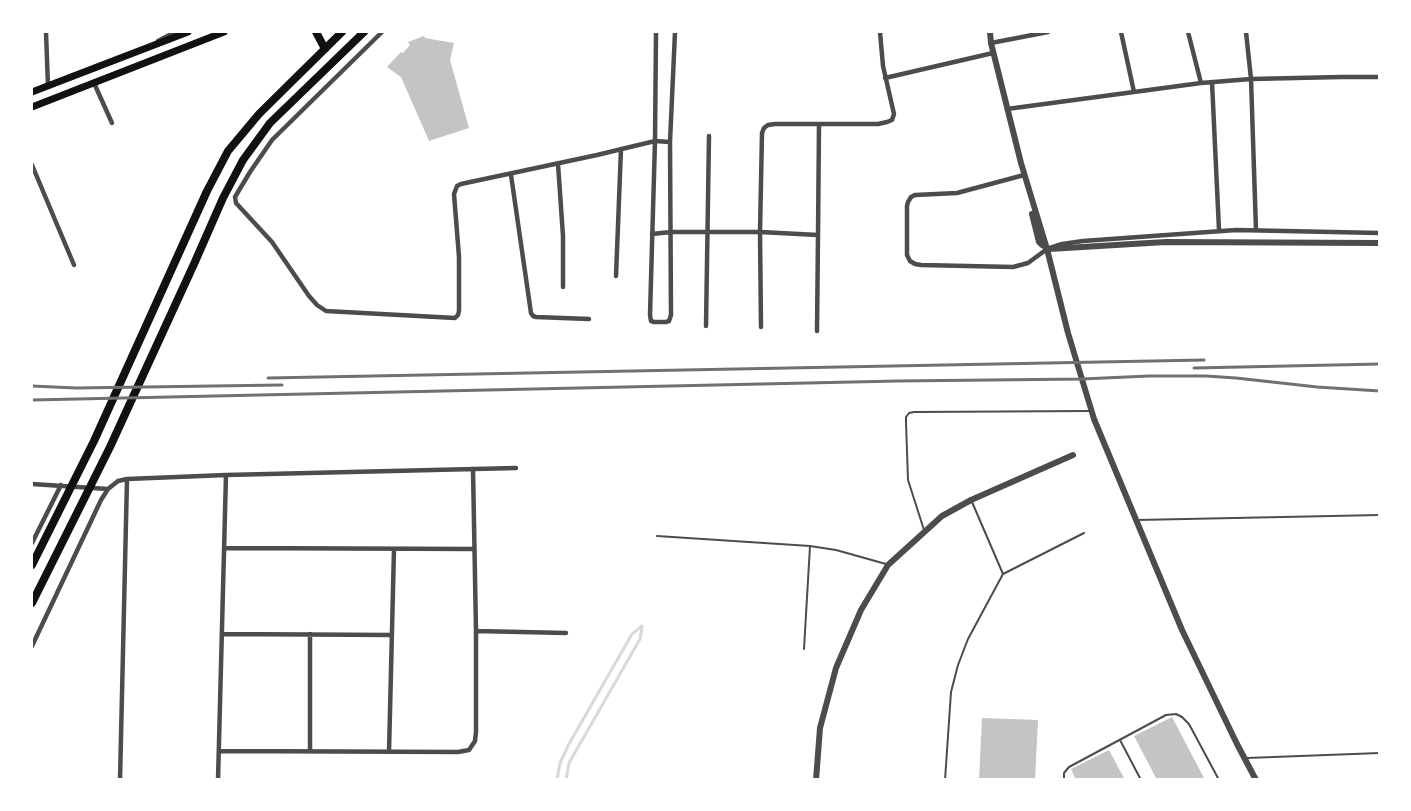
<!DOCTYPE html>
<html>
<head>
<meta charset="utf-8">
<style>
	body { margin:0 }
	#map { position:relative; width:1411px; height:811px; overflow:hidden; background:#fff; font-family:Cabin,sans-serif }
	canvas { display:block }
	.frame { position:absolute; inset:0; border:33px solid #fff; pointer-events:none }
</style>
</head>
<body>
<div id="map">
<canvas width="1411" height="811"></canvas>
<div class="frame"></div>
</div>
<script>
const g = document.querySelector('canvas').getContext('2d');
g.lineJoin = 'round';
const shape = rows => new Path2D(rows.map(r => 'M' + r).join(''));
function trace(path, color, width, dash) { g.strokeStyle = color; g.lineWidth = width; g.lineCap = dash ? 'butt' : 'round'; g.setLineDash(dash || []); g.stroke(path); }
function fillPath(path, color) { g.fillStyle = color; g.fill(path, 'evenodd'); }
trace(shape([
	[557,780,560,763,569,744,632,634,642,626],
	[566,780,569,763,640,639,642,628]
]), '#d9d9d9', 3);
fillPath(shape([
	[424,36,425,38,454,43,450,60,469,128,429,141,401,77,387,67,401,52,403,53,410,45,408,42],
	[1172,717,1205,780,1157,780,1134,736],
	[982,718,1038,720,1035,780,979,780],
	[1109,750,1125,780,1076,780,1071,769]
]), '#c4c4c4');
trace(shape([
	[972,502,1003,574],
	[1137,520,1380,515],
	[924,530,908,480,906,422,906,417,909,413,914,412,1089,411],
	[657,536,810,546,836,550,886,564],
	[804,649,810,546],
	[1120,740,1141,780],
	[1247,758,1380,753],
	[945,780,951,692,958,665,968,639,1003,574,1084,533],
	[1064,780,1064,773,1069,767,1166,715,1176,714,1182,717,1189,724,1219,780]
]), '#4c4c4c', 2);
trace(shape([
	[46,32,48,86],
	[382,32,272,140,250,172,235,197,236,203,272,242,309,296,317,305,326,311,455,318,458,315,459,311,459,257,454,194,457,186,461,184,597,155,655,141,670,142],
	[656,32,655,141,650,315,651,321,654,322,666,322,669,321,671,315,670,142,675,32],
	[1121,32,1134,92],
	[1188,32,1201,83],
	[1246,32,1251,79,1256,230],
	[158,41,175,32],
	[991,43,1048,32],
	[885,78,993,53],
	[1212,82,1219,230],
	[94,83,112,123],
	[1007,109,1201,83,1251,79,1341,77,1380,77],
	[558,164,563,236,563,287],
	[32,165,74,265],
	[511,175,531,313,533,316,536,317,589,319],
	[1024,175,957,193,915,195,911,197,908,202,907,206,907,255,910,261,915,264,921,265,1013,267,1028,263,1047,249,1062,244,1083,241,1236,230,1380,233],
	[652,234,671,232,760,232,818,235,819,125],
	[616,276,621,149],
	[706,326,709,136],
	[761,327,760,232,762,133,764,128,768,125,775,124,878,124,887,122,892,120,894,114,883,66,880,32],
	[817,331,818,235],
	[32,484,108,489],
	[32,543,61,485],
	[224,548,474,549],
	[476,631,566,633],
	[222,634,392,635],
	[32,646,101,500,108,489,118,481,127,479,226,475,516,468],
	[219,751,458,752,469,750,475,741,476,732,476,631,473,469],
	[310,751,310,634],
	[389,752,394,549],
	[120,780,127,479],
	[218,780,226,475]
]), '#4c4c4c', 4.5);
trace(shape([
	[990,32,991,43,1021,163,1047,249,1068,333,1094,419,1182,630,1237,744,1256,780],
	[1032,214,1039,242,1042,245,1049,249,1166,242,1380,243],
	[816,780,820,728,836,668,861,610,888,565,942,516,971,500,1073,455]
]), '#4c4c4c', 6);
trace(shape([
	[32,92,188,32],
	[32,107,224,32]
]), '#111', 7);
trace(shape([
	[316,32,325,49],
	[32,565,94,441,207,191,228,151,259,114,342,32],
	[32,603,110,447,194,264,223,198,243,160,270,123,364,32]
]), '#111', 8);
trace(shape([
	[1194,368,1380,364],
	[268,378,1204,360],
	[32,386,76,388,282,385],
	[32,400,898,381,1082,379,1149,376,1206,376,1236,378,1317,387,1380,391]
]), '#707070', 3);
</script>
</body>
</html>
